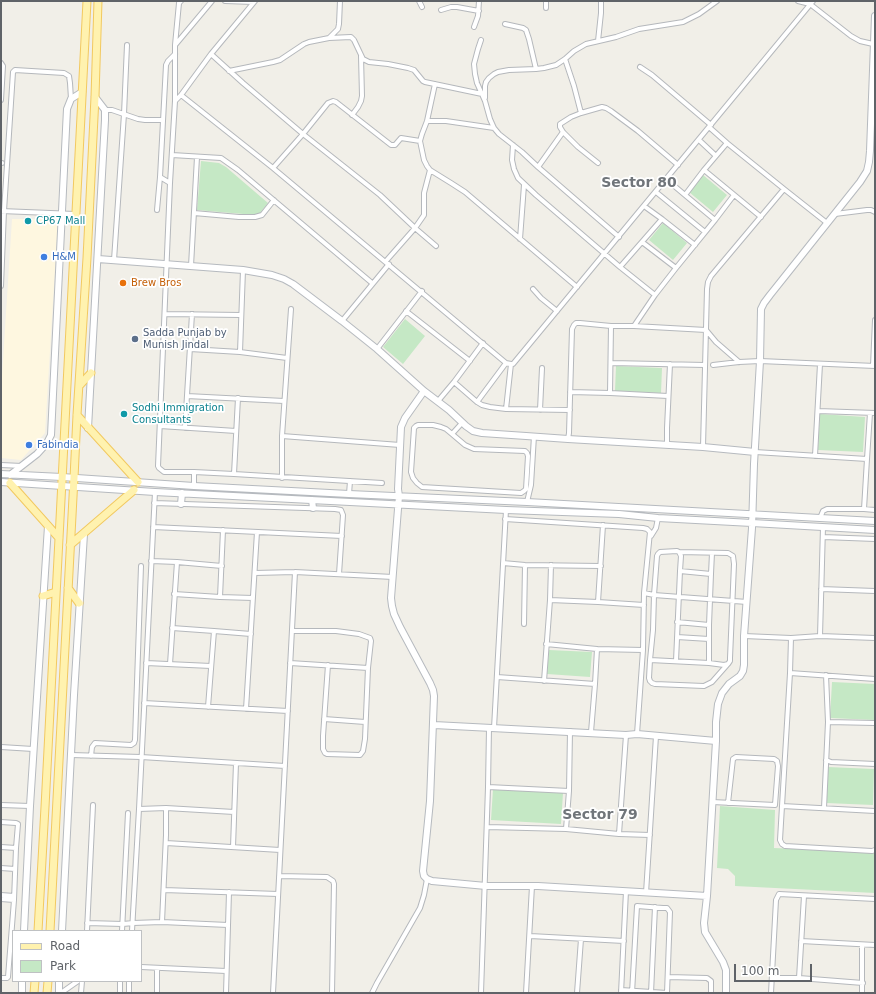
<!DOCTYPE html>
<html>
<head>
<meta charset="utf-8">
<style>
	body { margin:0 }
	#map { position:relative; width:876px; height:994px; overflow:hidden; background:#f1efe8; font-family:"DejaVu Sans",sans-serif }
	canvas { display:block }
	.frame { position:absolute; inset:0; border:2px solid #5f6368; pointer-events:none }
	.legend { position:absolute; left:12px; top:930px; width:130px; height:52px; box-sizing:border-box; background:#fff; border:1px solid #bfc1c3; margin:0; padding:5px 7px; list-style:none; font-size:12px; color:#5f6368 }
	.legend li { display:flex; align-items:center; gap:8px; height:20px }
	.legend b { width:20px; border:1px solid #bfc1c3 }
	.scale { position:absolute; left:734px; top:964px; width:78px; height:18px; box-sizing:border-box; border:2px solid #5f6368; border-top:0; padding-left:5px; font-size:12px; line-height:14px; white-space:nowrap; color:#5f6368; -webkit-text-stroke:3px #fff; paint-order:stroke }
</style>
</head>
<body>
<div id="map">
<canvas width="876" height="994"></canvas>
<div class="frame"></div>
<ul class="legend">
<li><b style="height:5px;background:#fff2af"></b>Road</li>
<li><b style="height:11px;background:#c5e8c5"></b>Park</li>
</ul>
<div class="scale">100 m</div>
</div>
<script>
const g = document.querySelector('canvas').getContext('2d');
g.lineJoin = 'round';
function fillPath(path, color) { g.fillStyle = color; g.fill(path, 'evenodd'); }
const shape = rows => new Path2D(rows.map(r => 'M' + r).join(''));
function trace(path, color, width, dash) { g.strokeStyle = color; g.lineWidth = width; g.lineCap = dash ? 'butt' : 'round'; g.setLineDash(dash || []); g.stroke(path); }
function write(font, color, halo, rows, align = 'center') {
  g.font = font + ' "DejaVu Sans",sans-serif'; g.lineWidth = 3.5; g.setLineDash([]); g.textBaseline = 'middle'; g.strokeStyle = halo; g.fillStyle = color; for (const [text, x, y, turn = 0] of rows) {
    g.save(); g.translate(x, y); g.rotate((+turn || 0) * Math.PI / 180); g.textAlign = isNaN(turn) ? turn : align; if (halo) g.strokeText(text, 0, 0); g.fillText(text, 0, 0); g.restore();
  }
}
fillPath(shape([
	[12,219,58,219,45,433,21,460,1,458,1,392]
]), '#fef7e0');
fillPath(shape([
	[201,161,219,163,226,167,268,203,260,213,255,215,197,210],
	[703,175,727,195,713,212,689,192],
	[663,223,687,243,673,260,649,240],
	[405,319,425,336,403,364,383,347],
	[616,366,662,368,661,393,615,391],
	[820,414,865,417,863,452,818,450],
	[549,650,592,652,590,677,547,674],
	[832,682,875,684,875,720,830,718],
	[828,767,874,769,873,805,826,803],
	[493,789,563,793,561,824,491,820],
	[720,806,775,810,774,848,875,852,875,893,735,886,735,876,728,869,717,868]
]), '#c5e8c5');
const street = shape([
	[225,1,254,2],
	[419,1,422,7],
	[546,1,546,8],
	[798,1,810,4,851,36,860,41,873,44],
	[441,10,451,7,457,7,479,11],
	[505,24,523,28,526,30,529,39,536,69,544,68,556,65,565,59,574,51,586,44,616,37,639,29,683,22,699,14,717,1],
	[474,27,478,16,479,1],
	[329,38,338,29,339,24,340,1],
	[481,40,478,49,474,64,475,74,477,83,485,101,490,119,494,128,499,134,522,152,538,167],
	[598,41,601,13,601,1],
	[176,44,212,1],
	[211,54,243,83,303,134,380,195,415,228,386,261],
	[565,59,574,86,581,113],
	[1,63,3,66,1,100],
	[640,67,652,75,711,125],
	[229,71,273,62,280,60,304,44,309,42,329,38,351,37,354,40,363,59,369,62,388,64,408,68,414,70,423,81,425,82,482,94],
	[181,95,211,54,255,1],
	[485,98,485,86,486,82,489,78,494,74,498,72,509,70,536,69],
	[175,101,175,45,179,3,181,1],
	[105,110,112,110,138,119,145,120,163,120],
	[352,115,358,107,361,101,362,96,361,56],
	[427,121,446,121,494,128],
	[709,127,727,143],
	[563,132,538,167,619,237],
	[699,140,716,156],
	[420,141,422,134,427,121,435,84],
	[513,145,512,160,514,169,518,178,536,195,620,267,662,219,695,245],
	[172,155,221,158,238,170,372,283],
	[1,163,2,163],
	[598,163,578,147,563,132,560,127,560,124,571,117,581,113,602,107,606,108,611,111,638,131,678,165],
	[273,168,303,134,328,103,333,101,336,102,391,145,395,145,401,138,420,141,424,160,427,166,430,170,451,183,465,192,577,287],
	[430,170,424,193,424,215,415,228,436,246],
	[704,170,761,217],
	[666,179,685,195],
	[170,183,160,177,166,65,168,61,175,54],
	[656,192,705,232],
	[644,206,662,219],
	[157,210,160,177],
	[1,211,75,214],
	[194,213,239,217,255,217,262,215,274,200],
	[835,214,867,210,871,210,875,212],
	[715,220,734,195],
	[520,239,524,185],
	[642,242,676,268],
	[114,260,124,114,127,45],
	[191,266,197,157],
	[620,267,655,295],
	[1,286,4,211,13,72,15,70,64,73,69,76,70,83,71,99],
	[533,289,541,298,557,311],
	[406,311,470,361],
	[165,314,241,315],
	[342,321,389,264],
	[611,326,610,393,668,396],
	[190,349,240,352,287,358],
	[377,349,422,291],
	[240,352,243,270],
	[739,362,716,342,706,330,634,326,655,295,676,268,715,220,685,195,704,170,727,143,784,189],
	[611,363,705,365],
	[713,365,739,362,760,361,875,366],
	[873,366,875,320],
	[454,382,477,402,482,405,490,407,506,409,570,410],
	[570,392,610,393],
	[187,396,284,401],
	[438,401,454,382,483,343],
	[477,402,506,363],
	[506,409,511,364],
	[540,410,542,368],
	[818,411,875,413],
	[160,426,236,431],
	[185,428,192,314],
	[452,434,465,445,474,449,525,451,527,453,528,456,526,489,524,491,521,493,422,487,417,483,413,478,411,472,414,428,416,426,418,425,433,425,441,427,446,429,452,434,462,423],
	[282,436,291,309],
	[568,439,569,433,572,329,574,325,576,323,580,323,611,326,634,326],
	[667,445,667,428,670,364],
	[703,447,707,289,708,282,711,276,784,189,827,223],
	[755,452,867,459,870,413],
	[815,456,820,364],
	[867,459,864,509,875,510],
	[1,465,22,466],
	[234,474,238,398],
	[282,478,282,436,400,445],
	[382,483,234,474,194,472,164,472,159,468,158,466,170,183,175,101,181,95,273,168,506,363,511,364,513,364,813,1],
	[194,486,194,472],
	[349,494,350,481],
	[527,502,531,485,534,436],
	[154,503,335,509,341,510,343,515,339,574],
	[820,518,823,511,827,509,864,509],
	[505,519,643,528,647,529,650,532,644,593,643,650,637,734],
	[603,525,598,602,644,605],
	[153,527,342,536],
	[223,530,220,597,253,598],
	[651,536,656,528,658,518],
	[823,537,875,539],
	[712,553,711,574,680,571,681,556,679,552,677,551,660,552,658,554,657,556,654,595,747,602],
	[151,561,177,562],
	[503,563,525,565,601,566],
	[255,573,295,572],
	[821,589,875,591],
	[644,593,654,595,653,630,650,660,709,663,724,665,728,664,730,661,730,658,734,564,733,556,728,553,679,552],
	[174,594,220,597],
	[550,600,598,602],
	[677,622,709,625],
	[524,624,525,565],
	[172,628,214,631],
	[292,631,336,631,359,634,370,638,371,641,368,668,365,739,363,751,360,755,327,754,325,753,323,749,323,736,328,665],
	[744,636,791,638,790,673,782,806,875,811],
	[820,636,823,527],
	[677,637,709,639],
	[791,638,820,636,875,638],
	[546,644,597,649],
	[650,660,649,678,650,681,652,683,655,684,704,686,712,682,727,665],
	[676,661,680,571],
	[146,663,211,666],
	[290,663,368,668],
	[709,663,709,625,711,574],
	[170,664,177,562,222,566],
	[790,673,875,679],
	[826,675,828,722,875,723],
	[497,677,595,684,591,732],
	[544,681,550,600,551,565],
	[595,684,597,649,643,650],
	[144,703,288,711],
	[208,707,214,631,251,634],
	[246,709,257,532],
	[324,719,365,722],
	[494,728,506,510],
	[1,747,33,749],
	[71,755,141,757,285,766],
	[91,756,92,747,95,743,131,745,134,743,135,740,141,566],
	[826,760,831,762,875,764],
	[488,787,569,791],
	[712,802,775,805,778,766,777,761,774,759,736,757,733,759,728,803],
	[1,805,30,806],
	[782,806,780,840,782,844,785,846,872,851,875,850],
	[824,808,828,722],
	[139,809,166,808],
	[1,822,16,823,18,824,16,848],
	[487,827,566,829,619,834,650,835],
	[566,829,569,791,570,731],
	[619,834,626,735],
	[166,843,280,850],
	[1,847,16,848,14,900,8,977,7,978,1,978],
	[233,847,236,763],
	[1,868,15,869],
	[279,876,327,877,333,881,334,884,332,993],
	[164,890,278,894],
	[646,893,656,736],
	[1,895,14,896],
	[804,896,799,978,863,983],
	[1,899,14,900],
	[162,922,228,925],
	[87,923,123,924,133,923,162,922,166,835,166,808,234,812],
	[87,931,93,805],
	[122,931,128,813],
	[132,931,139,809,155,492],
	[530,936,624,941],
	[801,941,875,945],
	[141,967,226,971],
	[668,977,707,978,711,981,711,993],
	[772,978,799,978],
	[621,990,667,993],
	[61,993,78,981],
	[81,993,82,981],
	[120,993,120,981],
	[129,993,129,981],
	[157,993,157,968],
	[226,993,229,892],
	[273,993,295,572,393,577],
	[372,993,377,983,420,908,424,895,427,879],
	[481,993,488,787,489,728],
	[526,993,532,886],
	[577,993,581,939],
	[621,993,626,891],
	[632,993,637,906,663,908,667,908,670,912,667,993],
	[651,993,655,907],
	[771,993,776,900,779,894,875,899],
	[862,993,862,945]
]);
const secondary = shape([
	[98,259,243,270,272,275,284,279,293,284,342,321,377,349,424,391,449,410,466,426,473,431,482,433,526,436,568,439,703,447,755,452],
	[424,391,405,418,401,427,398,489,399,496,391,598,392,606,394,614,400,627,430,683,433,690,434,696,430,801,423,871,424,876,427,879,432,881,486,886,538,886,707,896],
	[88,428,105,120,105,110,95,97],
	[1,474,62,477,194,486,349,494,527,502,875,521],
	[10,475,37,454,47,443,51,435,67,109,71,99,82,92],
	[1,482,155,492,506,510,619,514,658,518,752,523,875,530],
	[312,500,313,508],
	[181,504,182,493],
	[434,725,626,735,637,734,716,741],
	[24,931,30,806,48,526],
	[62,931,74,695,84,534],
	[22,993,22,981],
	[59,993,59,981],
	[726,993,726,970,723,962,705,932,704,923,707,896,716,741,716,722,718,704,722,693,729,684,740,676,743,671,744,665,744,636,752,528,754,464,760,361,761,309,764,303,770,295,860,182,867,171,869,162,870,151,875,16]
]);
const primary = shape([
	[79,386,91,373],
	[77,415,138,482],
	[10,483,59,538],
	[70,545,134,490],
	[68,588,79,603],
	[43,596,56,592],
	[38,931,45,807,87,1],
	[50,931,74,478,77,415,87,258,95,97,98,1],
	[34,993,35,981],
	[47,993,48,981]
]);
trace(street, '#b5b8bc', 6);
trace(secondary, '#b6babf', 8);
trace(primary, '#f2c960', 9);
trace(street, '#fff', 4);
trace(secondary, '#fff', 6);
trace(primary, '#fff2af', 7);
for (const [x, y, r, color] of [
	[28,221,4,"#0f9aa8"],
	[44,257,4,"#3f7fe0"],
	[123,283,4,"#e8710a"],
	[135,339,4,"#5c6f8a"],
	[124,414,4,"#0f9aa8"],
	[29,445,4,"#3f7fe0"]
]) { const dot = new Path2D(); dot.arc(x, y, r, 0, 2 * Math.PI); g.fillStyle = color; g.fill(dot); trace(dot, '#fff', 1.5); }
write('10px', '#0d838f', '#fff', [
	["CP67 Mall",36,221],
	["Sodhi Immigration",132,408],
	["Consultants",132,420]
], 'left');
write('10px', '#366cbe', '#fff', [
	["H&M",52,257],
	["Fabindia",37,445]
], 'left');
write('10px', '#c56008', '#fff', [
	["Brew Bros",131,283]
], 'left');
write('10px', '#4e5e75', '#fff', [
	["Sadda Punjab by",143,333],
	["Munish Jindal",143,345]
], 'left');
write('bold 14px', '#70757a', '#fff', [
	["Sector 80",639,183],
	["Sector 79",600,815]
]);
</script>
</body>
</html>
